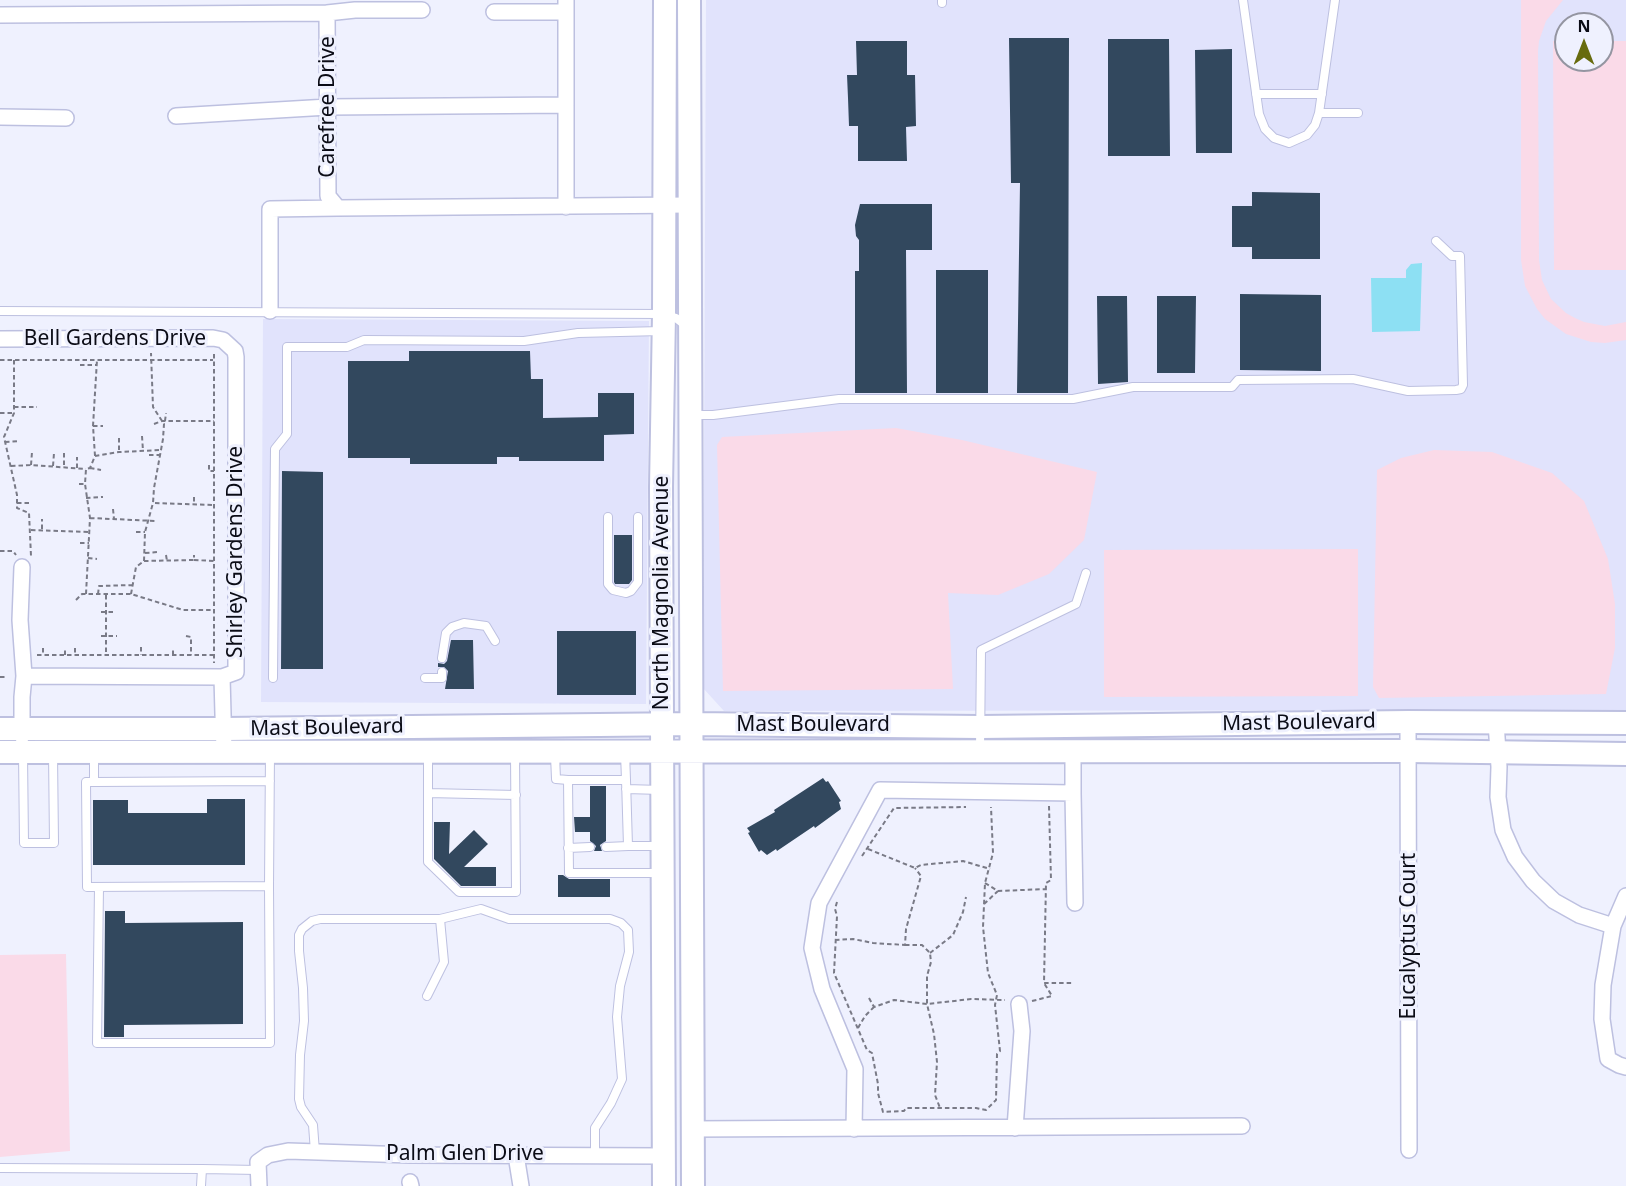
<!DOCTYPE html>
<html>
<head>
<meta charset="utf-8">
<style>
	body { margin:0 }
	#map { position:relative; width:1626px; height:1186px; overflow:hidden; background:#eff1fe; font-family:"Noto Sans",sans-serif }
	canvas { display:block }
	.north { position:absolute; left:1554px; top:12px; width:60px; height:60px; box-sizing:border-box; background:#eff1fe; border:2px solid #9495a1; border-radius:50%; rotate:0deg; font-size:16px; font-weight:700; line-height:24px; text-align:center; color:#0b0c16 }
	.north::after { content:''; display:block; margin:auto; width:21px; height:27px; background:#676b0e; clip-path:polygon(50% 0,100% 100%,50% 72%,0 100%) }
</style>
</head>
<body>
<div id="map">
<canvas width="1626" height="1186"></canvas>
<div class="north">N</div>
</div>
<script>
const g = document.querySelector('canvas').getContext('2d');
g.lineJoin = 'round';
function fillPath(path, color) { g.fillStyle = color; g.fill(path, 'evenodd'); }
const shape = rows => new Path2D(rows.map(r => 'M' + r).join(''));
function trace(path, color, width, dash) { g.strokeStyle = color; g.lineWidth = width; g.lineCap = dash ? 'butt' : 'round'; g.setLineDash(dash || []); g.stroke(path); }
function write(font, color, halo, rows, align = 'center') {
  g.font = font + ' "Noto Sans",sans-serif'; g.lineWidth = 6; g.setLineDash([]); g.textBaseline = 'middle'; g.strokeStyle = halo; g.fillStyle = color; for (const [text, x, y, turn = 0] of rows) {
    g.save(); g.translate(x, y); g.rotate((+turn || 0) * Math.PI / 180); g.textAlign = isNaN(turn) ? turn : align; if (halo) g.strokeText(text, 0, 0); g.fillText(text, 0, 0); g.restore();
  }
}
fillPath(shape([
	[706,0,1626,0,1626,710,724,711,703,688],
	[1566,24,1602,24,1602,60,1566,60],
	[263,319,649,321,646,704,261,702]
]), '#e1e3fc');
fillPath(shape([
	[1521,0,1563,0,1546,21,1539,41,1538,51,1539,260,1542,280,1551,299,1566,313,1575,318,1584,322,1605,326,1626,322,1626,340,1605,343,1591,342,1566,334,1545,319,1537,309,1525,286,1521,260],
	[1553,41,1566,41,1566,60,1602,60,1602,41,1626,41,1626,270,1554,270],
	[896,428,962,440,1097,472,1084,540,1049,574,998,595,948,593,953,689,723,691,717,445,722,437],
	[1434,450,1492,452,1552,473,1584,501,1608,559,1615,604,1615,648,1606,694,1379,698,1373,687,1377,470,1401,458],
	[1358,549,1358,696,1104,697,1104,550],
	[66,954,70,1151,0,1157,0,955]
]), '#fadae8');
fillPath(shape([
	[1422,263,1420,331,1372,332,1371,278,1406,278,1406,270,1411,264]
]), '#8de0f3');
fillPath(shape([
	[1009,38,1069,38,1068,393,1017,393,1020,183,1011,183],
	[1108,39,1169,39,1170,156,1108,156],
	[856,41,907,41,907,75,915,75,916,126,906,127,907,161,858,161,858,126,849,126,848,98,847,75,857,75],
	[1232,49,1232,153,1196,153,1195,50],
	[1252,192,1320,193,1320,259,1252,259,1252,247,1232,247,1232,206,1252,206],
	[860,204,932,204,932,250,906,250,907,393,855,393,855,271,859,271,859,240,856,236,855,225],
	[936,270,988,270,988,393,936,393],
	[1240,294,1321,295,1321,371,1240,370],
	[1097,296,1127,296,1128,382,1098,384],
	[1157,296,1196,296,1195,373,1157,373],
	[409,351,530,351,531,379,543,379,543,418,598,417,598,393,634,393,634,434,604,435,604,461,519,461,519,457,497,457,497,464,410,464,410,458,348,458,348,361,409,361],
	[282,471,323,472,323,669,281,669],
	[614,535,632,535,632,580,629,584,615,584,614,582],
	[557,631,636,631,636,695,557,695],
	[451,640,473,640,474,689,445,689,448,671,444,667,438,667,438,663,444,664,447,661],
	[823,778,826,782,828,781,841,801,839,802,841,809,815,828,814,826,777,851,776,849,767,855,761,850,759,852,748,833,750,832,747,828,775,812,774,810],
	[590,786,606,786,606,841,600,845,602,851,594,851,596,846,590,841,590,832,575,832,574,817,590,817],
	[207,799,245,799,245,865,93,865,93,800,128,800,128,813,207,813],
	[434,822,450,822,449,854,474,830,488,844,464,867,496,867,496,886,461,886,434,859],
	[558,875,563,875,569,879,610,879,610,897,558,897],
	[105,911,125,911,125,923,243,922,243,1024,124,1025,124,1037,104,1037]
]), '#32485e');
const lane = shape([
	[942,0,942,3],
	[1243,0,1259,114,1265,129,1274,138,1289,143,1307,135,1315,125,1319,113,1335,0],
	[1256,94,1322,94],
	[1319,113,1358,113],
	[0,311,664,314,676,318,685,325],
	[694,415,713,415,839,399,1073,399,1133,387,1232,387,1238,380,1353,379,1408,391,1456,390,1461,389,1463,385,1460,256,1452,256,1436,241],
	[608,517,608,584,613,590,626,593,631,591,638,582,638,517],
	[442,658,446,633,452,627,464,623,486,626,495,641],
	[273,678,275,449,287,434,287,347,347,347,364,340,524,341,578,333,662,331],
	[425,678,442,678,442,672],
	[980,750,981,650,1076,604,1086,573],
	[23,753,24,843,54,843,53,753],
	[94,753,94,782,86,782,87,887,269,886,270,753],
	[428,753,428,862,459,892,516,892,515,753],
	[555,755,556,779,568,780,569,873,661,873],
	[568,780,626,780,625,753],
	[626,780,628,846,660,846],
	[94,782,270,781],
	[626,789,661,790],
	[428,793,516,795],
	[606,847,628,846],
	[568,848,590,847],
	[99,887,97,1043,270,1043,269,886],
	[427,996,444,962,440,919],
	[315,1152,313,1125,301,1107,299,1099,300,1055,304,1021,303,988,299,951,299,935,302,929,312,921,320,919,440,919,481,909,509,919,610,919,621,923,628,930,629,952,620,986,617,1017,622,1079,611,1103,595,1128,595,1156],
	[0,1168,202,1169],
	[201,1186,202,1169,258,1170]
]);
const street = shape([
	[494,12,566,12],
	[327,13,355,10,422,10],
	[0,15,327,13,328,196,338,208,690,205],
	[176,116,328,107,566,105],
	[0,117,66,118],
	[566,207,566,0],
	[270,311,270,209,338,208],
	[0,339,213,338,223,340,235,351,236,357,236,672,222,677,224,751],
	[22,567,20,620,24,676],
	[1408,722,1409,1150],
	[1496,722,1499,767,1498,797,1503,830,1515,857,1533,881,1554,901,1579,915,1613,926],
	[22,736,22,697,24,676,222,677],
	[1073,751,1073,793],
	[1626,896,1613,926,1603,985,1602,1019,1608,1059,1619,1065,1626,1067],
	[1015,1128,1022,1031,1019,1004],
	[692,1129,1242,1126],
	[854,1129,855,1069,822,989,812,948,819,903,880,790,1073,793,1075,903],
	[516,1155,521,1186],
	[410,1182,411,1186],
	[259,1186,258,1162,268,1155,288,1151,410,1155,663,1156]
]);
const secondary = shape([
	[689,0,693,1186],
	[0,729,224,729,692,724,980,727,1408,722,1626,723],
	[0,752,1408,751,1626,754],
	[664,1186,661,487,664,314,665,0]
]);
trace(lane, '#bdc0e0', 10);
trace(street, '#bdc0e0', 18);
trace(secondary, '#bdc0e0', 26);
trace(shape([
	[214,354,214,663],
	[0,360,213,360],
	[14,360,14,413,4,437,17,495,17,508,29,513,31,556],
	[80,365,97,365],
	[14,407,37,407],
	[0,413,14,413],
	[165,421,166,413],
	[154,424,162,421,214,421],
	[93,426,103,426],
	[142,436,143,451],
	[119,438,119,452],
	[5,442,19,441],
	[64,453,64,467],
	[149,455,160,455],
	[95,456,93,426,97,360],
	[31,465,32,452],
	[209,465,209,471,214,471],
	[11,466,31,465,86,469],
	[53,466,54,453],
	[77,468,77,457],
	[90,468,101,470],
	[79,484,85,484],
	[194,497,194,503],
	[86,498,103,497],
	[17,503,32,503],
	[155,503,214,505],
	[113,509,114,519],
	[90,518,156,521],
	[42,529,42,519],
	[31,530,88,532],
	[136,532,145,532],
	[80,543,89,543],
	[0,551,13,551,16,555],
	[145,553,158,552],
	[166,555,167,561],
	[88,558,97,559],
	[194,560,214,561],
	[144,561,194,560,194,555],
	[86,594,90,518,85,484,86,469,90,468,95,456,119,452,161,450],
	[98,594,99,586,133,585],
	[131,594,136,567,144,561,145,532,153,503,154,488,163,439,164,424,153,407,151,353],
	[106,595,106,655],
	[76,600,82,594,131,594,183,610,213,610],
	[101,612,115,612],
	[101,636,117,636],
	[186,636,191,637,191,655],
	[141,647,141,655],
	[43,648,43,655],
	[75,648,75,655],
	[37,655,214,655],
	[65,655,65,648],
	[173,655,173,648],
	[0,677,6,677],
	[1049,806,1051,880,1046,883,1044,983,1072,983],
	[868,849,915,868,921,865,963,861,990,869],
	[862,856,894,808,966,807],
	[985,883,998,891,1046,889],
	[837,902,835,909,837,916,834,973,867,1050,872,1053,878,1084,878,1093,883,1112,904,1111,906,1108,976,1108,986,1110,996,1100,997,1054,1000,1051,995,1005,997,995,988,973,983,927,985,883,993,853,991,807],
	[984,904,998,891],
	[835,940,853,939,873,943,905,945,906,929,921,876,915,868],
	[905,945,922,945,930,953,931,962,927,976,927,1004,934,1034,937,1062,935,1095,940,1108],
	[930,953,953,935,963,912,966,897],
	[869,998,874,1007,894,1000,927,1004,971,999,1005,1000],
	[1032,1001,1052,996,1044,983],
	[858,1028,865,1016,874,1007]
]), '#797a86', 2, [4.5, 3]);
trace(lane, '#fff', 8);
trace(street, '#fff', 15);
trace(secondary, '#fff', 22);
write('21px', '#0b0c16', '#eff1fe', [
	["Carefree Drive",328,107,-90],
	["Bell Gardens Drive",115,339],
	["Shirley Gardens Drive",236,552,-90],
	["North Magnolia Avenue",662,593,-90],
	["Mast Boulevard",1299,723,-1],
	["Mast Boulevard",813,725],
	["Mast Boulevard",327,728,-1],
	["Eucalyptus Court",1409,936,-90],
	["Palm Glen Drive",465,1154]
]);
</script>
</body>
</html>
